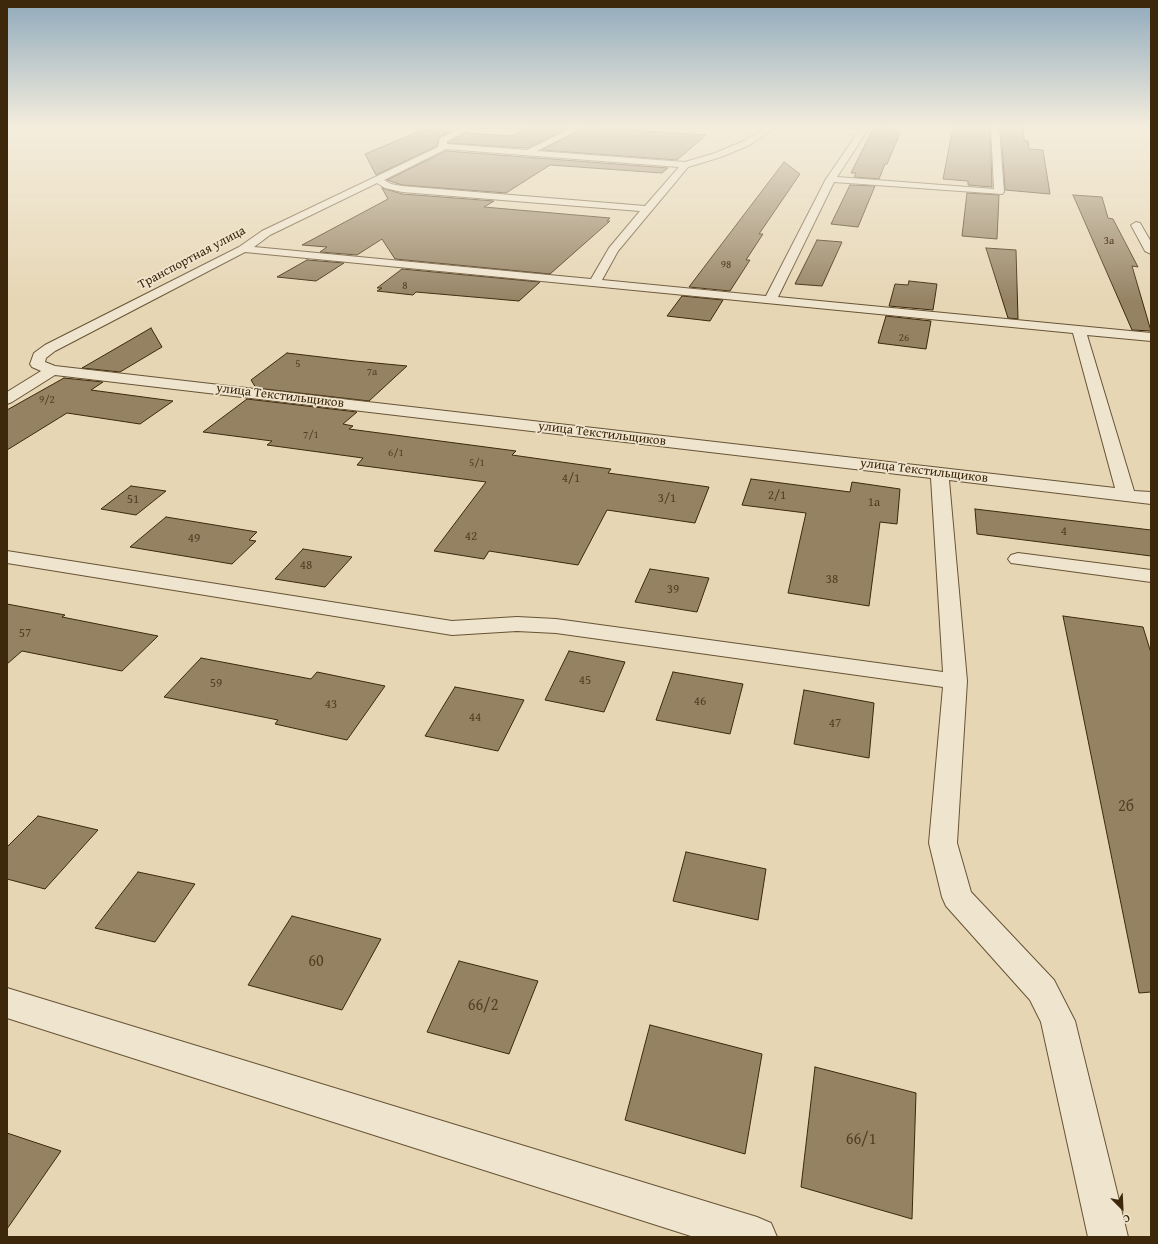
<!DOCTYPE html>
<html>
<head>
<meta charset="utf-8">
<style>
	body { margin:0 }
	#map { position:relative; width:1158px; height:1244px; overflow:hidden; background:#e6d6b4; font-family:"Gentium Book Plus",serif }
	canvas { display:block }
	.frame { position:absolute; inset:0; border:8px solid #3d280b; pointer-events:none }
	.north { position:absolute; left:1102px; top:1188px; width:40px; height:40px; -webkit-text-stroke:3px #efe4ce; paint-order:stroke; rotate:156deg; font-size:11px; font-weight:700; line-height:16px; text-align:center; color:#3d280b }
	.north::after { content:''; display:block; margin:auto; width:14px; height:18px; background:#3d280b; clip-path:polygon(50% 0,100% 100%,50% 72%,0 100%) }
</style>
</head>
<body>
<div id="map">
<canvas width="1158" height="1244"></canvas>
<div class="frame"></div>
<div class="north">С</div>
</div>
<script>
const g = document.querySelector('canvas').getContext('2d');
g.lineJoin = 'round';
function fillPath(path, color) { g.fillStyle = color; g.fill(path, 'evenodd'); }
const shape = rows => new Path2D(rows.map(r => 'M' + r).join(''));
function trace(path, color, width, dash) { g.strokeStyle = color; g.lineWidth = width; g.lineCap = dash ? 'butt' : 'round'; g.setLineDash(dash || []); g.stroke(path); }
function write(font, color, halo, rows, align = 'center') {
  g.font = font + ' "Gentium Book Plus",serif'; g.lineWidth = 3.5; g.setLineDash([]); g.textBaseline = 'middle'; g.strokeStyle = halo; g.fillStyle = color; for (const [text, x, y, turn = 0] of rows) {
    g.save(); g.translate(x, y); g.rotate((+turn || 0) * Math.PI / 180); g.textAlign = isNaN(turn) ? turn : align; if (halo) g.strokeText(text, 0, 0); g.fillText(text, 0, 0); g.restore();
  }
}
const building = shape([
	[527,128,568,128,527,148,448,143,466,133,512,136,527,128],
	[583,128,602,128,706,135,677,160,542,150,583,128],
	[878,128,889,128,900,133,887,164,885,164,879,179,854,177,856,173,851,173,872,131,877,131,878,128],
	[953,128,990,128,992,187,968,185,968,181,943,179,953,128],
	[1001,128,1023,128,1024,140,1028,141,1029,149,1043,150,1050,194,1005,190,1001,128],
	[422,130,450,132,439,137,437,146,376,175,365,154,422,130],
	[446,151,668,168,662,173,550,165,506,193,402,185,387,180,446,151],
	[784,162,800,174,759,234,763,234,746,260,750,260,730,291,689,287,784,162],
	[850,185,875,186,858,227,831,224,850,185],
	[382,188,402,194,494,201,484,207,610,218,607,221,610,221,550,274,395,259,382,239,357,255,320,252,327,247,302,245,388,199,382,188],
	[967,193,999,195,997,239,962,236,967,193],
	[1073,195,1102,197,1108,218,1113,219,1138,267,1132,266,1151,331,1132,330,1073,195],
	[817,240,842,242,822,286,795,284,817,240],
	[986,248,1016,250,1018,319,1008,318,986,248],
	[307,260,344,263,316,281,277,277,307,260],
	[402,269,540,282,519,301,416,292,413,295,377,291,382,288,377,288,402,269],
	[909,281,937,284,933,310,889,306,895,284,908,285,909,281],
	[682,296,723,300,710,321,667,316,682,296],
	[886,316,931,321,926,349,878,343,886,316],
	[151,328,162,347,120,372,82,368,151,328],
	[287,353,355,361,407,366,369,401,256,388,251,380,287,353],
	[64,378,103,382,91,390,173,401,140,424,67,413,7,450,7,410,64,378],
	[247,399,357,412,343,424,353,426,349,429,516,451,512,455,611,469,608,473,709,487,695,523,607,510,578,565,489,551,484,559,434,551,486,482,357,465,363,458,267,445,272,441,203,432,247,399],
	[751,479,850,492,852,482,900,489,897,524,880,522,869,606,788,593,806,513,742,505,751,479],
	[131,486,166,491,136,515,101,509,131,486],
	[975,509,1151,530,1151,556,977,534,975,509],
	[166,517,257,532,249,540,256,541,232,564,130,547,166,517],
	[303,549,352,557,325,587,275,579,303,549],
	[650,569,709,578,697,612,635,602,650,569],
	[7,604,65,615,62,617,158,636,122,671,22,651,7,664,7,604],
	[1063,616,1143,627,1151,653,1151,992,1139,993,1063,616],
	[569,651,625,662,604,712,545,700,569,651],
	[201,658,311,679,317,672,385,686,347,740,275,724,278,720,164,697,201,658],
	[673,672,743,684,730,734,656,720,673,672],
	[455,687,524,700,498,751,425,736,455,687],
	[804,690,874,703,869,758,794,744,804,690],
	[38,816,98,830,45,889,7,879,7,847,38,816],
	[686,852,766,869,758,920,673,901,686,852],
	[138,872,195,884,155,942,95,928,138,872],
	[292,916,381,939,342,1010,248,985,292,916],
	[459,961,538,981,509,1054,427,1032,459,961],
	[650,1025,762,1054,745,1154,625,1120,650,1025],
	[815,1067,916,1093,912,1219,801,1187,815,1067],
	[7,1133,61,1151,7,1229,7,1133]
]);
fillPath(building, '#958263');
trace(building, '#3d280b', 1);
const minor = shape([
	[462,128,472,128,447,141,447,144,527,150,572,128,582,128,537,151,685,162,715,153,744,141,765,128,774,128,750,145,721,157,688,167,618,251,602,280,766,296,826,179,861,128,869,128,837,177,994,189,991,128,999,128,1004,192,1002,194,834,182,778,297,1151,333,1151,341,1087,335,1134,491,1151,492,1151,504,949,480,967,681,957,843,971,892,1054,980,1075,1021,1128,1237,1088,1237,1041,1022,1030,1000,946,906,942,897,929,843,943,687,556,633,517,631,452,635,7,563,7,551,452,621,517,617,556,619,943,672,931,478,55,375,12,402,7,404,7,392,41,371,32,367,30,364,34,353,45,345,239,247,262,231,438,147,440,138,462,128],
	[446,149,679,167,645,206,402,186,391,184,384,180,446,149],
	[377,183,385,188,402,192,640,211,609,248,591,279,254,247,270,235,377,183],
	[245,252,1073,333,1115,488,55,366,45,362,46,358,55,351,245,252],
	[1136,222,1140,223,1151,242,1151,254,1145,251,1131,225,1136,222],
	[1018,553,1151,570,1151,582,1011,563,1008,559,1011,555,1018,553],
	[7,988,757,1217,771,1223,777,1237,694,1237,7,1018,7,988]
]);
trace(minor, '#675435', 2);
fillPath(minor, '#efe4ce');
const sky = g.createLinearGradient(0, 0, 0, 302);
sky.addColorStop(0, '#90aabc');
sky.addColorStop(0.42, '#f4eddd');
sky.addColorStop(1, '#f4eddd00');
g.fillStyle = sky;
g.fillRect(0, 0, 1158, 302);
write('11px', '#533e21', null, [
	["3а",1109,241],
	["98",726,265],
	["8",405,286],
	["26",904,338],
	["5",298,364],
	["7а",372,372],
	["9/2",47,400],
	["7/1",311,435],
	["6/1",396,453],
	["5/1",477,463]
]);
write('13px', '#3d280b', '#efe4ce', [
	["Транспортная улица",192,258,-28],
	["улица Текстильщиков",280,396,7],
	["улица Текстильщиков",602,434,7],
	["улица Текстильщиков",924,471,7]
]);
write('13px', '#533e21', null, [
	["4/1",571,479],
	["2/1",777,496],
	["3/1",667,499],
	["51",133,500],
	["1а",874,503],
	["4",1064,532],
	["42",471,537],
	["49",194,539],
	["48",306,566],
	["38",832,580],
	["39",673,590],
	["57",25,634],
	["45",585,681],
	["59",216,684],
	["46",700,702],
	["43",331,705],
	["44",475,718],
	["47",835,724]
]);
write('16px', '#533e21', null, [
	["2б",1126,807],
	["60",316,962],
	["66/2",483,1006],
	["66/1",861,1140]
]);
</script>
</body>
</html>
